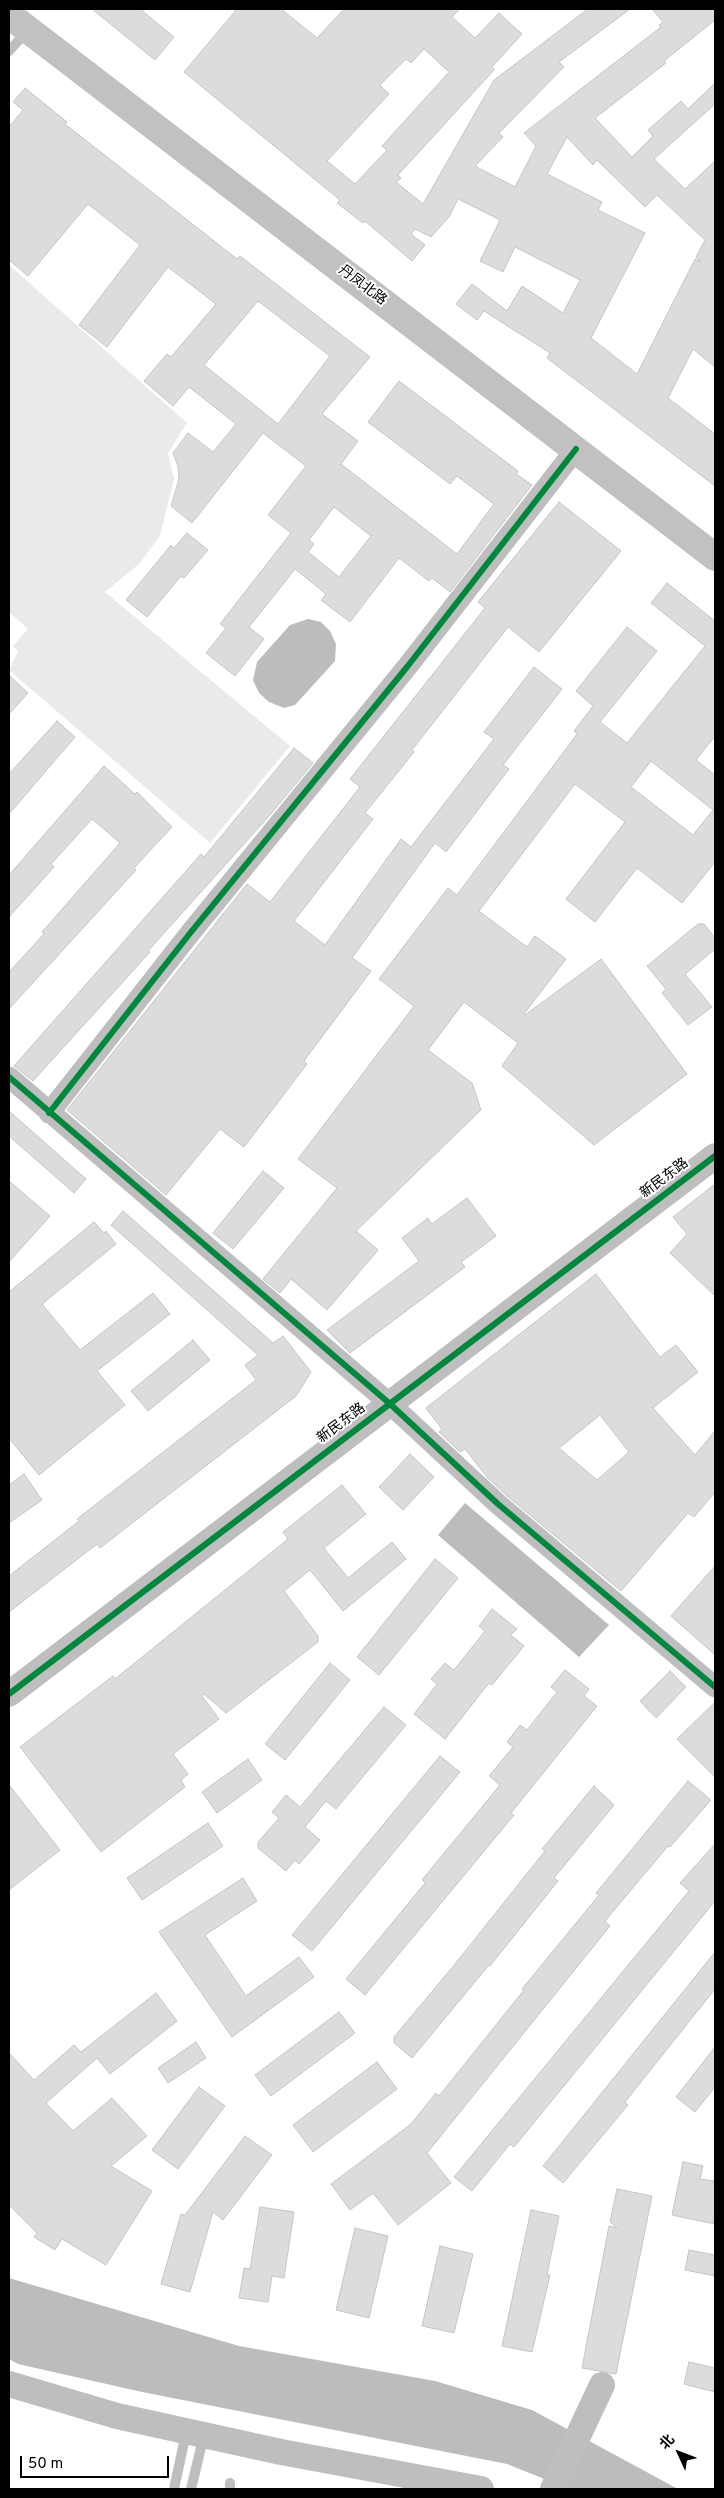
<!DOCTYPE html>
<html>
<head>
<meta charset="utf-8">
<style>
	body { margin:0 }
	#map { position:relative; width:724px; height:2498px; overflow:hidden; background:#fff; font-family:Overpass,"Noto Sans SC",sans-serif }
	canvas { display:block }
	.frame { position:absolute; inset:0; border:10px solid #000; pointer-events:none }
	.north { position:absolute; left:654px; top:2428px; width:50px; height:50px; -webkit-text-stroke:4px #fff; paint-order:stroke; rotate:313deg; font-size:14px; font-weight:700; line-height:20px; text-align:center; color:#000 }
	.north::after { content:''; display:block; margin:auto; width:18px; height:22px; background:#000; clip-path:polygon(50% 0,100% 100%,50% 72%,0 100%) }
	.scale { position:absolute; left:20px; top:2456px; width:149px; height:22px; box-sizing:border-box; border:2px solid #000; border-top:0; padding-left:6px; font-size:15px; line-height:18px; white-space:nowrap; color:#000; -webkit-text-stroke:4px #fff; paint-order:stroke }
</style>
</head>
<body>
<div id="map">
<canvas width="724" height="2498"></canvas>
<div class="frame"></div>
<div class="north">北</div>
<div class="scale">50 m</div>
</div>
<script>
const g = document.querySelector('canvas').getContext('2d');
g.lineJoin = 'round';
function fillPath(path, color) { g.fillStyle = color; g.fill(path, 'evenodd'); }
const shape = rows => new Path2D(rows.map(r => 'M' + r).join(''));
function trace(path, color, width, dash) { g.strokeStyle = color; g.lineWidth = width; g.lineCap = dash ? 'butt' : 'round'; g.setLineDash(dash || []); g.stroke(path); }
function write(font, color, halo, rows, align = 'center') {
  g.font = font + ' Overpass,"Noto Sans SC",sans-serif'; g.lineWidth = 4; g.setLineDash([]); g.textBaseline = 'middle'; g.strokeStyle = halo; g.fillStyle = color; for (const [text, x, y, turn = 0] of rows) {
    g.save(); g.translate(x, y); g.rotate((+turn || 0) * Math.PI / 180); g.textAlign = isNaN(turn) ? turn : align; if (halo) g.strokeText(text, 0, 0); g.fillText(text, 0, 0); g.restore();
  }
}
fillPath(shape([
	[9,265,187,423,168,453,174,479,160,536,139,564,105,592,290,746,210,843,9,670,18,652,13,646,28,629,9,612]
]), '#eaeaea');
fillPath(shape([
	[308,619,321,622,330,631,336,644,335,661,295,705,284,708,269,702,259,693,253,680,257,662,290,625],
	[465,1503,609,1625,579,1657,438,1535],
	[9,2278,239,2346,435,2381,532,2410,678,2489,569,2489,507,2464,142,2392,18,2364,9,2359]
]), '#bcbcbc');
const building = shape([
	[92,9,140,9,174,37,155,60,92,9],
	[237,9,281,9,317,38,344,9,460,9,452,17,475,38,499,13,522,34,492,67,494,70,398,175,401,178,396,182,423,204,494,80,588,9,630,9,559,62,564,67,499,133,503,137,475,166,515,187,536,146,524,133,661,27,659,25,663,22,652,9,715,9,715,20,664,61,666,63,595,118,632,157,653,136,648,130,681,101,688,109,715,83,715,104,654,159,685,189,715,161,715,367,693,349,668,398,715,434,715,486,547,358,550,353,484,311,477,320,456,304,472,284,507,311,522,286,563,313,580,280,515,247,503,272,480,261,500,220,458,199,449,217,431,237,415,229,411,234,425,245,412,261,365,221,363,223,337,203,340,200,184,72,237,9],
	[424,49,449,72,382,146,387,150,355,184,327,161,389,94,380,85,406,59,411,63,424,49],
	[567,137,593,165,597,160,645,207,657,195,705,240,696,257,701,262,695,259,637,374,591,338,645,233,598,210,602,202,547,174,567,137],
	[25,88,67,122,65,124,237,259,240,256,370,357,322,414,358,441,341,464,457,554,494,504,457,476,450,484,368,422,399,381,518,471,516,474,532,485,450,592,432,578,429,581,399,558,350,622,321,600,326,594,295,569,249,627,264,639,235,676,206,653,226,628,220,624,291,533,268,515,306,466,263,433,192,523,171,506,179,479,178,466,173,453,188,433,213,452,236,424,189,387,173,406,144,381,167,354,171,357,216,304,168,267,107,347,79,325,140,245,88,204,28,276,9,260,9,127,23,110,13,102,25,88],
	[258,301,330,356,278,424,204,365,258,301],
	[334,507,371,536,339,577,308,552,314,544,309,540,334,507],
	[559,502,621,551,539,652,508,627,412,750,414,752,365,813,373,819,294,921,325,945,401,839,411,847,494,739,484,732,534,667,562,689,503,765,509,769,446,852,435,843,352,958,371,971,304,1061,307,1064,244,1147,220,1129,166,1195,67,1110,247,884,270,902,360,787,350,779,485,608,478,602,559,502],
	[187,533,208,550,184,578,181,576,147,617,126,600,171,545,174,548,187,533],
	[667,583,715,621,715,736,696,760,715,775,715,862,682,903,637,868,595,922,566,899,625,822,575,784,479,911,527,947,535,936,566,959,524,1014,525,1015,601,959,687,1074,594,1145,502,1066,518,1043,464,1002,428,1050,472,1083,481,1110,356,1231,378,1250,327,1310,291,1279,280,1293,263,1279,337,1188,298,1159,414,1006,379,979,448,888,457,895,577,734,574,731,593,706,576,691,627,627,657,651,600,722,627,743,705,646,651,603,667,583],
	[651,761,713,810,693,835,631,787,651,761],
	[9,675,28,693,9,714,9,675],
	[57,721,75,737,9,814,9,774,57,721],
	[294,748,313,763,270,815,148,951,150,952,33,1081,14,1066,201,854,204,857,294,748],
	[104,766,135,794,137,792,172,827,134,868,136,870,9,1009,9,972,44,934,42,932,120,843,92,819,51,864,54,867,9,917,9,875,104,766],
	[698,924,704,924,715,938,715,949,685,974,712,1007,688,1025,662,993,666,989,647,966,698,924],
	[9,1111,86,1179,74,1193,9,1136,9,1111],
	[263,1171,284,1188,233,1249,213,1233,263,1171],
	[9,1181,50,1216,9,1262,9,1181],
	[715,1184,715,1296,670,1253,687,1234,673,1217,715,1184],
	[467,1198,496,1236,461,1262,465,1267,350,1353,327,1330,419,1261,402,1238,428,1218,432,1224,467,1198],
	[123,1211,273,1343,283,1336,311,1372,296,1396,100,1548,97,1544,9,1612,9,1576,79,1521,77,1519,256,1380,245,1365,258,1355,111,1225,123,1211],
	[94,1222,104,1233,106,1231,116,1244,42,1304,80,1350,153,1293,170,1314,97,1371,125,1405,39,1475,9,1438,9,1292,94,1222],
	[596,1274,660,1357,676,1345,698,1372,653,1408,695,1455,715,1431,715,1492,694,1517,688,1513,621,1591,506,1495,487,1477,465,1449,460,1452,439,1432,442,1429,426,1408,596,1274],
	[600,1415,629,1452,597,1480,559,1448,600,1415],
	[193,1340,210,1360,148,1411,131,1391,193,1340],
	[410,1454,434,1477,403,1510,379,1487,410,1454],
	[24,1474,42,1500,9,1523,9,1485,24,1474],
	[342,1485,366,1514,324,1548,348,1578,392,1542,406,1559,343,1611,310,1570,284,1591,318,1636,318,1642,226,1713,204,1694,202,1696,219,1719,173,1754,188,1774,181,1780,185,1787,101,1852,20,1747,113,1676,115,1679,288,1539,283,1532,342,1485],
	[435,1559,458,1578,379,1675,357,1657,435,1559],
	[715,1566,715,1655,671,1616,715,1566],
	[492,1609,517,1629,511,1635,524,1646,492,1685,489,1683,445,1739,414,1714,437,1684,431,1679,445,1663,454,1670,485,1631,479,1626,492,1609],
	[330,1663,350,1680,285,1760,265,1744,330,1663],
	[565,1670,589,1689,584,1696,597,1706,511,1813,514,1815,365,1995,346,1979,425,1883,422,1880,500,1785,489,1776,513,1747,507,1742,520,1725,527,1730,557,1692,551,1687,565,1670],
	[670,1671,686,1687,656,1718,640,1701,670,1671],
	[715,1702,715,1777,677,1739,715,1702],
	[384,1707,406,1725,336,1809,326,1801,305,1827,320,1840,299,1864,295,1860,286,1871,258,1848,258,1842,279,1818,272,1812,286,1795,300,1807,384,1707],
	[440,1756,460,1772,312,1951,292,1935,440,1756],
	[248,1759,262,1780,217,1813,202,1792,248,1759],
	[688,1781,711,1800,670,1847,668,1846,605,1921,610,1926,427,2153,451,2183,398,2225,373,2193,350,2210,331,2184,411,2124,436,2093,439,2096,524,1990,522,1989,599,1895,596,1893,688,1781],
	[9,1785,60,1850,9,1890,9,1785],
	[594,1786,614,1805,554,1878,558,1881,490,1966,489,1965,412,2058,394,2043,394,2037,455,1964,545,1851,542,1849,594,1786],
	[208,1823,223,1846,142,1900,127,1878,208,1823],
	[715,1844,715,1901,514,2147,510,2144,472,2191,454,2177,689,1891,680,1883,715,1844],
	[243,1878,257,1901,205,1935,246,1996,299,1957,314,1977,232,2037,159,1932,243,1878],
	[715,1952,715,1989,625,2102,628,2105,563,2183,543,2166,715,1952],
	[156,1993,177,2021,110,2074,97,2058,46,2103,73,2131,112,2098,147,2136,111,2166,152,2191,106,2265,62,2239,55,2250,34,2237,37,2233,9,2205,9,2053,34,2080,74,2045,81,2052,156,1993],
	[339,2012,355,2033,271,2096,255,2075,339,2012],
	[196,2042,206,2058,168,2083,158,2068,196,2042],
	[715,2047,715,2087,695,2112,676,2097,715,2047],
	[377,2062,397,2089,313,2152,293,2125,377,2062],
	[199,2087,225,2106,178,2169,152,2150,199,2087],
	[245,2136,272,2155,223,2220,213,2212,190,2292,161,2284,181,2214,185,2215,245,2136],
	[683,2162,703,2166,700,2179,715,2181,715,2224,672,2215,683,2162],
	[617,2189,652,2196,616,2374,582,2368,609,2226,617,2228,610,2222,617,2189],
	[260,2207,294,2212,284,2278,272,2276,268,2302,239,2298,244,2268,250,2269,260,2207],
	[531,2210,559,2216,547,2275,550,2275,532,2352,502,2346,531,2210],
	[355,2228,388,2236,369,2318,336,2310,355,2228],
	[440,2246,473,2254,454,2333,422,2326,440,2246],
	[689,2250,715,2255,715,2276,685,2270,689,2250],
	[689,2362,715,2368,715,2392,684,2384,689,2362]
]);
fillPath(building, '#dcdcdc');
trace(building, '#c5c5c5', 1);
trace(shape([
	[9,51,28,30],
	[174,2489,186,2433],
	[191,2489,204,2435],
	[230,2489,230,2483]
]), '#bebebe', 10);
trace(shape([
	[9,1077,389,1403,498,1504,715,1687],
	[49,1113,191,932,407,667,576,449]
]), '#bebebe', 21);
trace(shape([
	[9,1694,715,1156],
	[9,2384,117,2416,281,2452,481,2489],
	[553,2489,602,2385]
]), '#bebebe', 26);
trace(shape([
	[9,15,715,557]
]), '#c1c1c1', 28);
trace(shape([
	[9,1077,389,1403,498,1504,715,1687],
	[49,1113,191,932,407,667,576,449],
	[9,1694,715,1156]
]), '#00873e', 6);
write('14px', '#000', '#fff', [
	["丹凤北路",362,286,37],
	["新民东路",665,1179,-37],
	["新民东路",342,1424,-37]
]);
</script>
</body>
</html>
